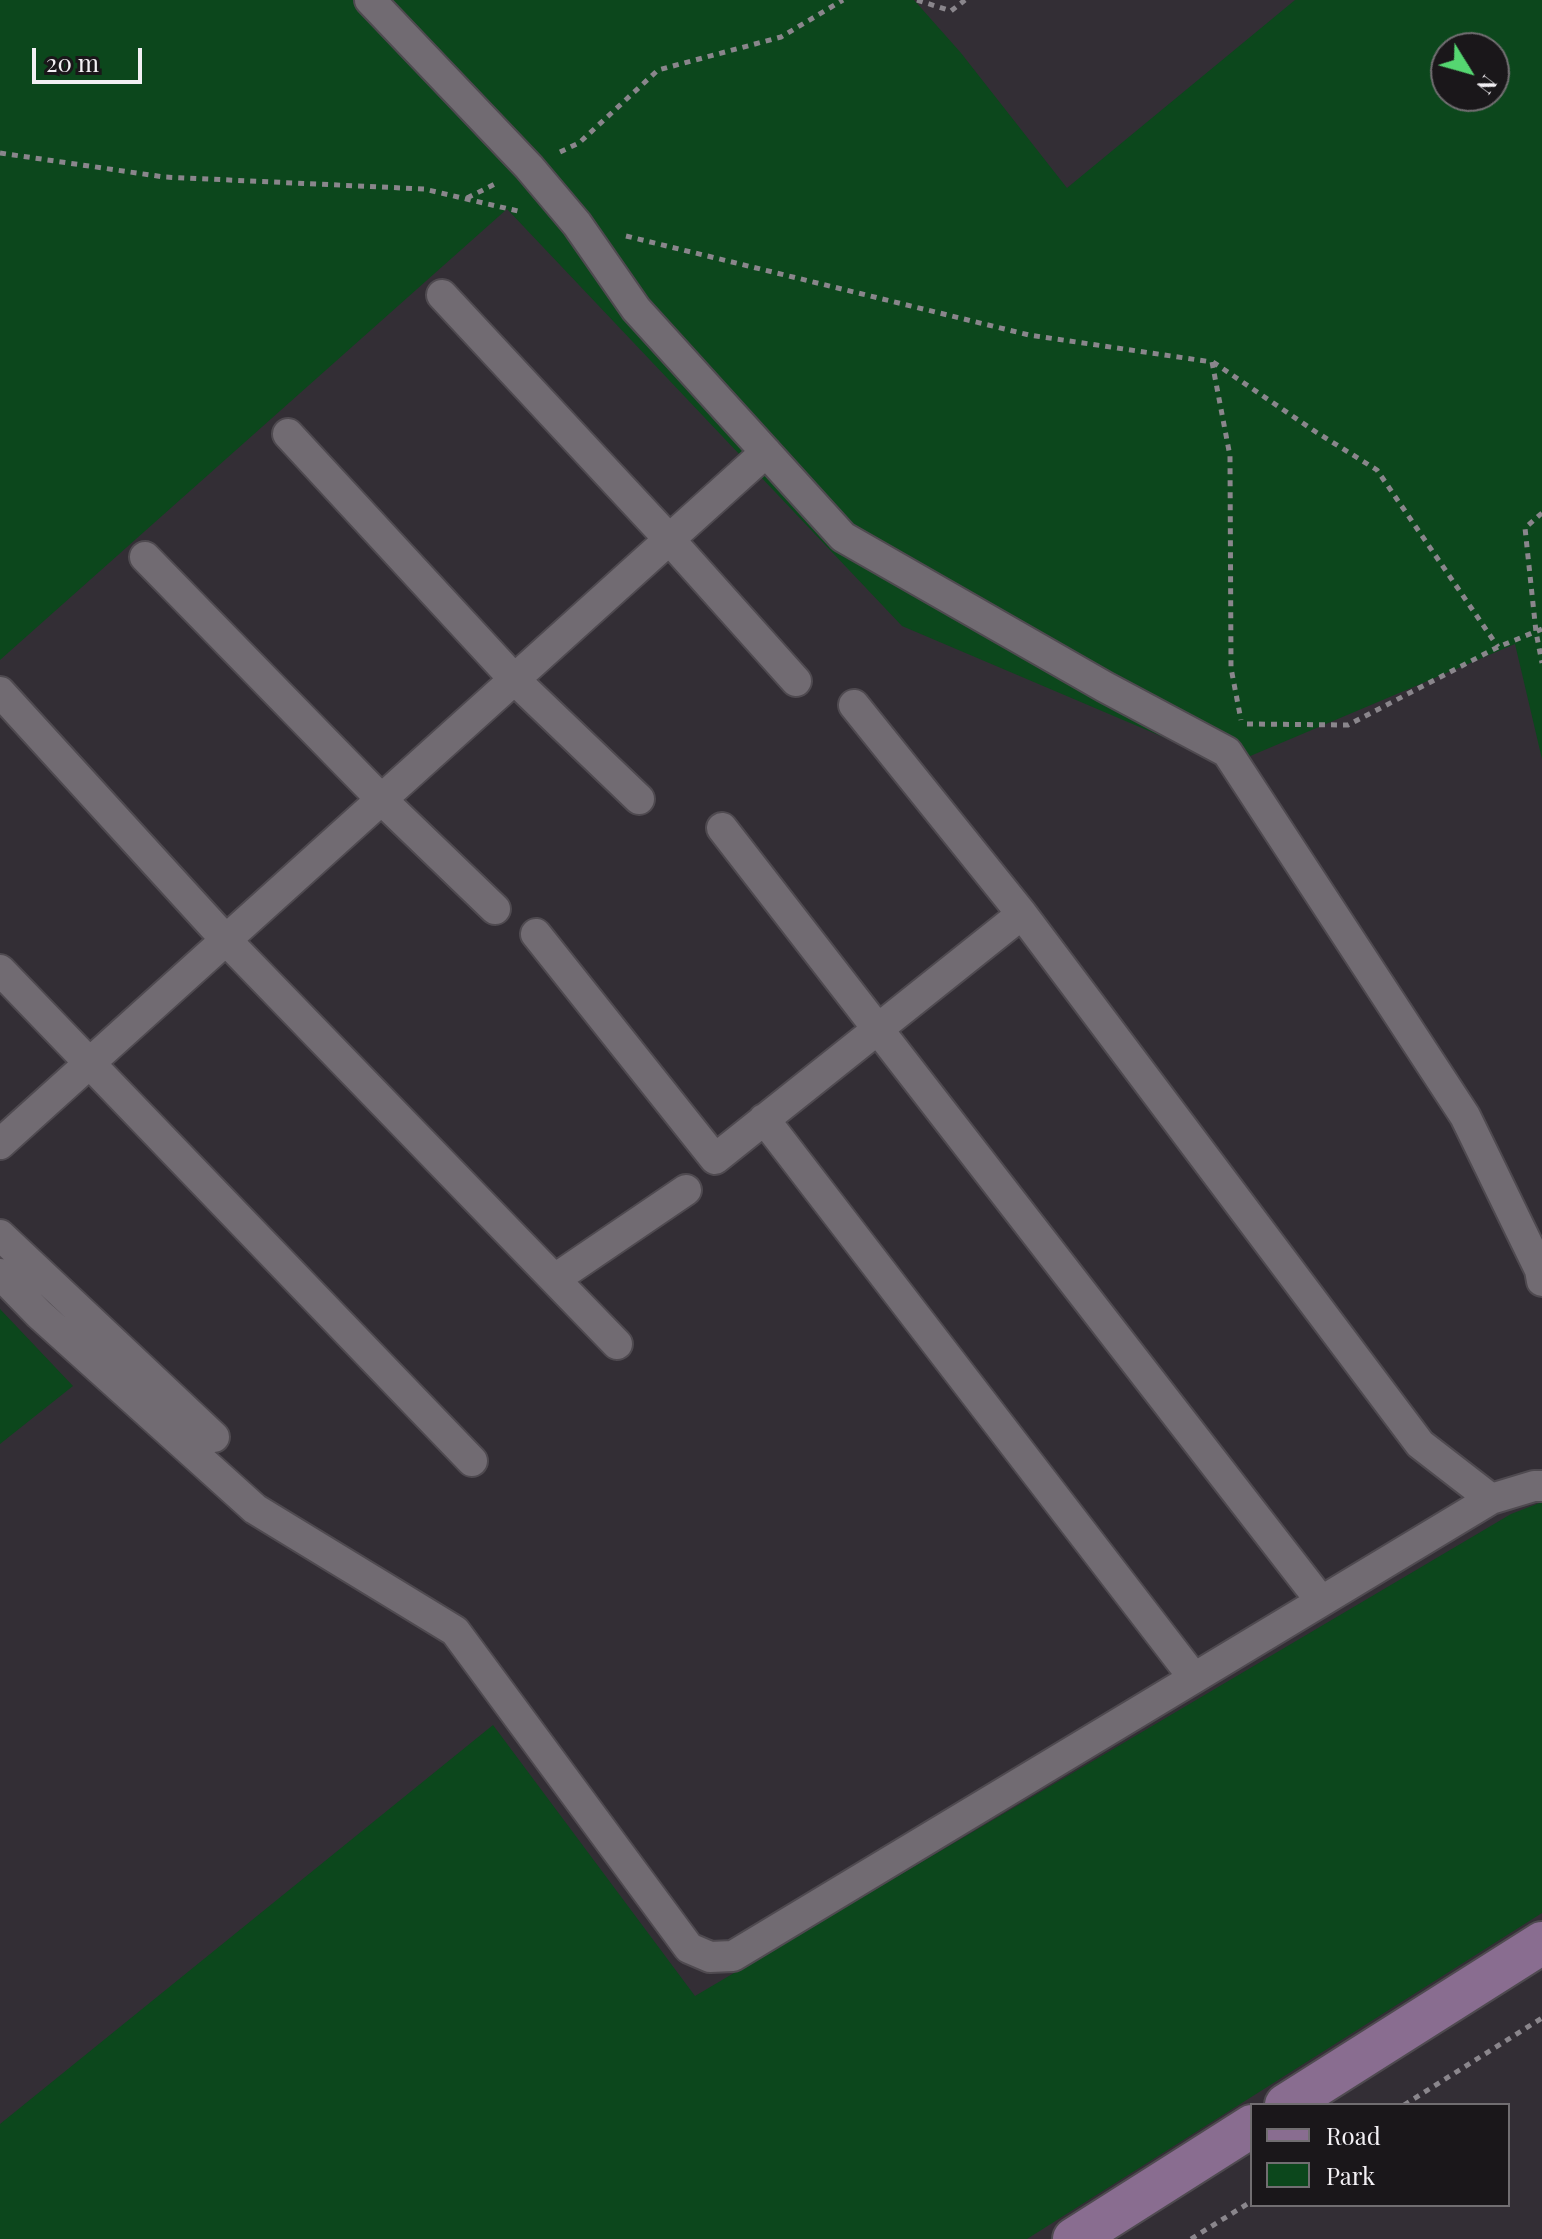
<!DOCTYPE html>
<html>
<head>
<meta charset="utf-8">
<style>
	body { margin:0 }
	#map { position:relative; width:1542px; height:2239px; overflow:hidden; background:#332e35; font-family:"Playfair Display",serif }
	canvas { display:block }
	.legend { position:absolute; left:1250px; top:2103px; width:260px; height:104px; box-sizing:border-box; background:#1a171a; border:2px solid #716e71; margin:0; padding:10px 14px; list-style:none; font-size:24px; color:#f3f0f4 }
	.legend li { display:flex; align-items:center; gap:16px; height:40px }
	.legend b { width:40px; border:2px solid #716e71 }
	.north { position:absolute; left:1430px; top:32px; width:80px; height:80px; box-sizing:border-box; background:#1a171a; border:2px solid #716e71; border-radius:50%; rotate:127deg; font-size:22px; font-weight:700; line-height:32px; text-align:center; color:#f3f0f4 }
	.north::after { content:''; display:block; margin:auto; width:28px; height:36px; background:#55d671; clip-path:polygon(50% 0,100% 100%,50% 72%,0 100%) }
	.scale { position:absolute; left:32px; top:48px; width:110px; height:36px; box-sizing:border-box; border:4px solid #f3f0f4; border-top:0; padding-left:10px; font-size:24px; line-height:28px; white-space:nowrap; color:#f3f0f4; -webkit-text-stroke:6px #1a171a; paint-order:stroke }
</style>
</head>
<body>
<div id="map">
<canvas width="1542" height="2239"></canvas>
<ul class="legend">
<li><b style="height:10px;background:#896d90"></b>Road</li>
<li><b style="height:22px;background:#0c471c"></b>Park</li>
</ul>
<div class="north">N</div>
<div class="scale">20 m</div>
</div>
<script>
const g = document.querySelector('canvas').getContext('2d');
g.lineJoin = 'round';
function fillPath(path, color) { g.fillStyle = color; g.fill(path, 'evenodd'); }
const shape = rows => new Path2D(rows.map(r => 'M' + r).join(''));
function trace(path, color, width, dash) { g.strokeStyle = color; g.lineWidth = width; g.lineCap = dash ? 'butt' : 'round'; g.setLineDash(dash || []); g.stroke(path); }
fillPath(shape([
	[0,0,914,0,961,53,1067,188,1295,0,1542,0,1542,759,1515,644,1229,765,902,626,507,209,0,660],
	[1446,48,1494,48,1494,96,1446,96],
	[0,1309,73,1386,0,1444],
	[1542,1502,1542,1913,1027,2239,0,2239,0,2124,493,1725,695,1996,1511,1514]
]), '#0c471c');
const street = shape([
	[370,0,529,167,577,224,636,309,843,537,1105,687,1227,752,1465,1116,1540,1270,1542,1281],
	[442,295,669,539,796,681],
	[288,434,515,680,639,799],
	[145,557,382,800,495,909],
	[0,692,226,940,617,1344],
	[854,705,1022,914,1420,1444,1491,1499],
	[722,828,1321,1601],
	[536,934,715,1159,1022,914],
	[0,970,472,1461],
	[764,1119,1194,1678],
	[0,1144,766,452],
	[0,1235,214,1437],
	[0,1274,39,1314,255,1509,455,1631,689,1948,710,1957,733,1956,1491,1499,1534,1486,1542,1486],
	[555,1279,686,1190]
]);
const secondary = shape([
	[1286,2105,1542,1943],
	[1074,2239,1252,2126]
]);
trace(street, '#4f4a50', 34);
trace(secondary, '#4f4a50', 46);
trace(shape([
	[917,0,951,11,965,0],
	[560,152,579,143,658,70,781,37,843,0],
	[0,153,164,177,424,189,522,212],
	[467,198,497,183],
	[626,236,1029,335,1212,362,1230,456,1231,668,1241,720],
	[1213,362,1316,432,1377,470,1498,647],
	[1542,513,1525,528,1536,632,1542,663],
	[1247,724,1348,725,1498,647,1542,629],
	[1404,2105,1542,2018],
	[1191,2239,1252,2201]
]), '#8a868c', 5, [6, 6]);
trace(street, '#716b72', 30);
trace(secondary, '#896d90', 42);
</script>
</body>
</html>
